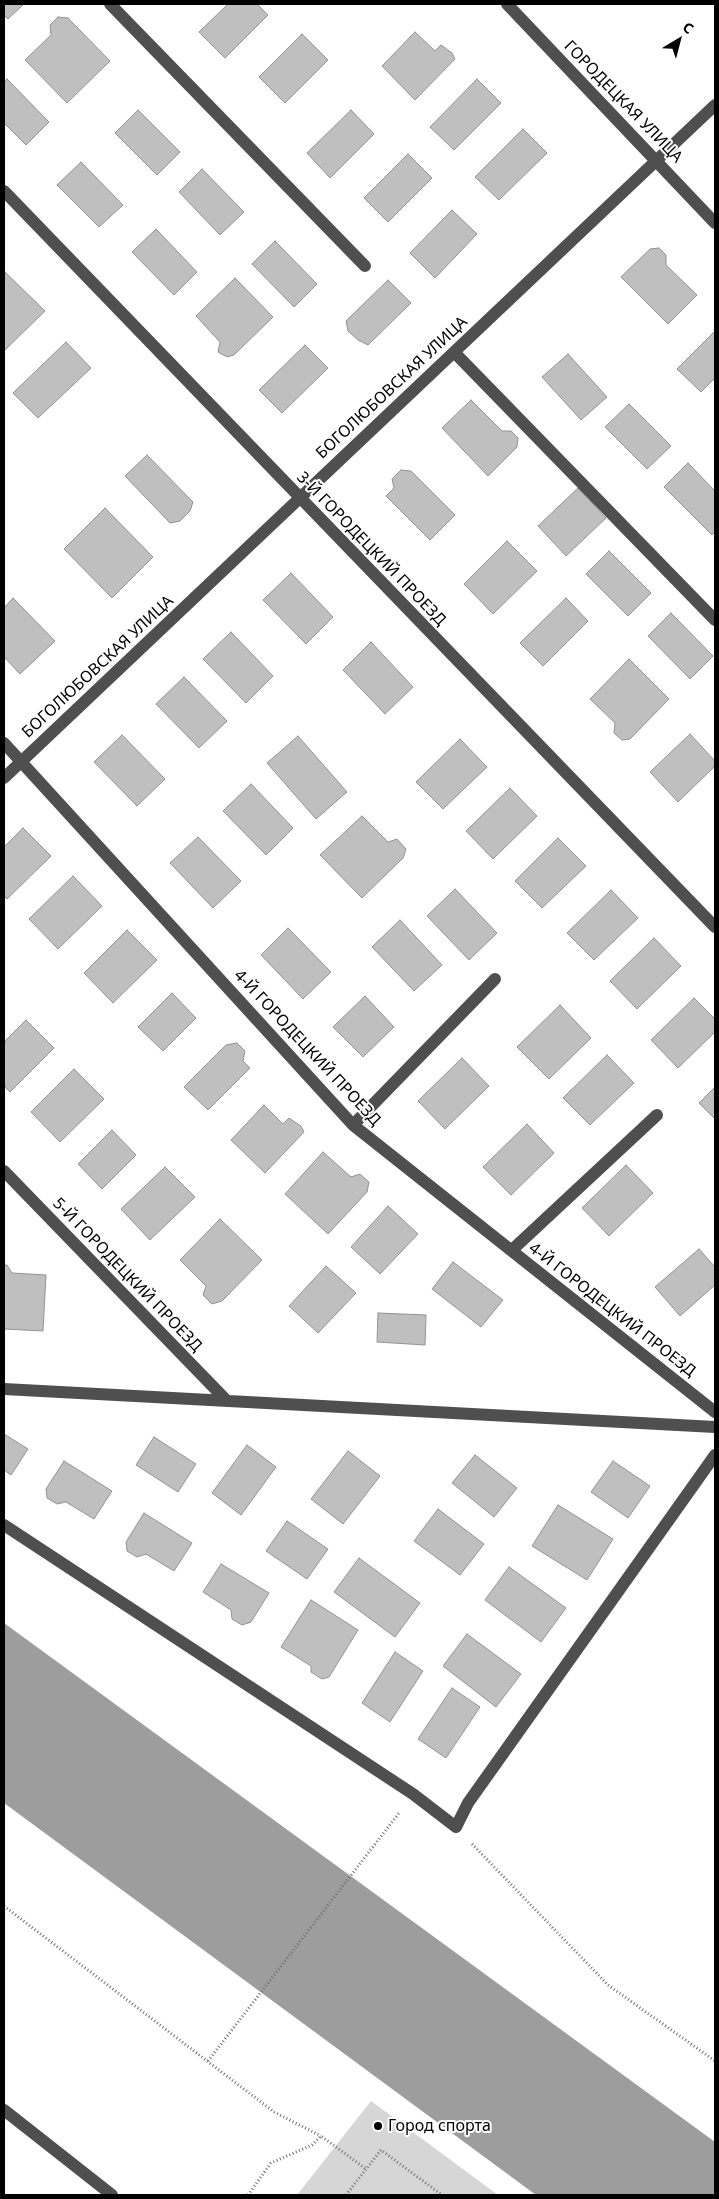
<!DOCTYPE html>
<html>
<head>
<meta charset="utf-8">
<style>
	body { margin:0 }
	#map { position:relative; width:719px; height:2199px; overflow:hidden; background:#fff; font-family:"Noto Sans",sans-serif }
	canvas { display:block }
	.frame { position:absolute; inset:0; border:5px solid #000; pointer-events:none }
	.north { position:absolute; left:654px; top:15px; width:50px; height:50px; -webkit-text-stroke:4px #fff; paint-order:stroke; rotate:37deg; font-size:14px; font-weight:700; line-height:20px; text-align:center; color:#000 }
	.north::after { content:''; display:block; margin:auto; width:18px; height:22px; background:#000; clip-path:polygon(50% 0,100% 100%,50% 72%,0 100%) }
</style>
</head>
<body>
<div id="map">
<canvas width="719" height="2199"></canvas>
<div class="frame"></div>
<div class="north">С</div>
</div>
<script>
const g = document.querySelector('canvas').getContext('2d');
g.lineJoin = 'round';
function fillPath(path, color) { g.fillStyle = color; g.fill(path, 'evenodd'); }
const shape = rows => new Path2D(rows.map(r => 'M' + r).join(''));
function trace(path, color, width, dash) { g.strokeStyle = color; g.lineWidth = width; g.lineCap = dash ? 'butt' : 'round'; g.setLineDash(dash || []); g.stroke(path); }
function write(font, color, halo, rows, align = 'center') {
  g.font = font + ' "Noto Sans",sans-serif'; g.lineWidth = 4; g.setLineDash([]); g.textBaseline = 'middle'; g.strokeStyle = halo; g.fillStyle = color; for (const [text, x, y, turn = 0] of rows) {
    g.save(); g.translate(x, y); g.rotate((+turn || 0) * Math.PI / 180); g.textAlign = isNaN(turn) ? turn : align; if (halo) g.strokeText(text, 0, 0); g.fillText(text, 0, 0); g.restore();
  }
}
fillPath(shape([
	[371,2101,498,2195,297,2195]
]), '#d6d6d6');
fillPath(shape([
	[4,1623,715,2142,715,2195,536,2195,4,1803]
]), '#9d9d9d');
const building = shape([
	[4,4,24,4,8,19,4,15,4,4],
	[228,4,257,4,268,15,225,58,199,32,228,4],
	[58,17,68,18,110,61,67,103,25,60,51,35,50,25,58,17],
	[415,32,435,51,441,45,452,53,455,59,415,100,382,66,415,32],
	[302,34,328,60,285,103,259,77,302,34],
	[7,79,49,122,26,145,4,123,4,82,7,79],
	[477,79,501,103,454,150,430,127,477,79],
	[138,110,180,152,157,175,115,133,138,110],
	[351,110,374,134,330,178,307,153,351,110],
	[523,129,547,153,499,200,475,177,523,129],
	[408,154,432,178,388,222,364,198,408,154],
	[81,162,123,205,99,227,57,185,81,162],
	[202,169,244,212,220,235,179,192,202,169],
	[452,210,477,234,435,278,410,253,452,210],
	[156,229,197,272,174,295,132,252,156,229],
	[275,241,317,284,294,307,252,264,275,241],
	[659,248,666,255,666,265,697,295,668,324,621,277,650,249,659,248],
	[4,271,45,311,4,351,4,271],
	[235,278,273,317,234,355,227,357,218,352,220,342,196,316,235,278],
	[388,280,411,303,368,345,358,340,348,331,346,321,388,280],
	[715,331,715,378,701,392,677,369,715,331],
	[66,342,91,368,38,418,13,393,66,342],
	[305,345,328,368,282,413,259,390,305,345],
	[568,354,607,397,581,420,542,377,568,354],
	[471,400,502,431,511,431,518,438,517,447,488,476,442,428,471,400],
	[629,404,671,446,647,469,605,427,629,404],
	[147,455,193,502,190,511,180,521,170,523,125,476,147,455],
	[688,463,715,491,715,531,712,535,664,487,688,463],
	[401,470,411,471,455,515,430,540,386,496,394,488,392,479,401,470],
	[578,488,606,518,566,556,538,526,578,488],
	[105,508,153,557,112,598,64,549,105,508],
	[507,541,537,571,493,614,464,584,507,541],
	[609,551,651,593,628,616,586,574,609,551],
	[291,573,333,617,306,644,263,600,291,573],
	[13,598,55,641,20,674,4,657,4,608,13,598],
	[566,598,588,621,543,666,520,643,566,598],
	[671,613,713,656,690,679,648,636,671,613],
	[231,632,273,676,246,703,203,659,231,632],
	[371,642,413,687,385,714,343,670,371,642],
	[629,659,669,699,630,739,622,740,614,733,615,723,590,699,629,659],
	[184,677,227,721,199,748,156,704,184,677],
	[690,734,715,761,715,766,678,802,650,772,690,734],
	[122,735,165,779,137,806,94,762,122,735],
	[298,736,347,792,316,819,267,763,298,736],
	[460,739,487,767,443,809,416,782,460,739],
	[251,784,293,828,266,855,223,811,251,784],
	[510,788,537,816,493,859,466,831,510,788],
	[362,816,388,842,397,839,406,849,403,858,362,898,320,855,362,816],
	[23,828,51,856,7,899,4,896,4,847,23,828],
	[198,837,241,881,213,908,170,863,198,837],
	[558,838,586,866,542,908,515,881,558,838],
	[73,876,102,906,58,949,29,919,73,876],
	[455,889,497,933,469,960,427,916,455,889],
	[611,890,638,918,594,960,567,933,611,890],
	[400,920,442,965,414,991,372,947,400,920],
	[288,928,331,972,303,999,261,955,288,928],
	[127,930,157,960,113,1003,84,973,127,930],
	[654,938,681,966,637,1009,610,981,654,938],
	[172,993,196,1018,163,1051,138,1027,172,993],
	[365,996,394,1027,363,1057,333,1027,365,996],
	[694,998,715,1019,715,1032,678,1068,651,1040,694,998],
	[560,1005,591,1038,549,1079,517,1047,560,1005],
	[26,1020,54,1048,10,1092,4,1086,4,1042,26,1020],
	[237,1043,245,1051,243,1061,250,1068,208,1110,184,1087,226,1045,237,1043],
	[607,1055,634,1083,590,1125,563,1098,607,1055],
	[462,1058,489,1086,445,1129,418,1101,462,1058],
	[74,1069,104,1099,60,1142,31,1112,74,1069],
	[715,1087,715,1119,699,1103,715,1087],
	[264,1105,283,1124,289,1118,301,1126,304,1132,265,1173,231,1140,264,1105],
	[527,1124,554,1153,511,1195,483,1167,527,1124],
	[112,1130,136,1155,102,1189,78,1164,112,1130],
	[323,1152,351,1177,360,1174,369,1182,367,1192,328,1234,285,1194,323,1152],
	[626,1165,653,1193,609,1236,582,1208,626,1165],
	[165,1167,195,1197,150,1240,121,1209,165,1167],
	[388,1206,418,1234,380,1274,351,1247,388,1206],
	[220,1219,262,1260,222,1301,212,1304,203,1295,206,1286,180,1260,220,1219],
	[699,1249,715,1267,715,1285,680,1316,655,1287,699,1249],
	[453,1262,503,1300,481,1327,432,1289,453,1262],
	[4,1265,7,1265,12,1273,46,1275,43,1331,4,1329,4,1265],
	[326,1266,356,1293,318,1333,289,1306,326,1266],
	[378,1313,426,1315,425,1345,377,1342,378,1313],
	[4,1434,28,1449,11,1475,4,1470,4,1434],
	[154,1437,196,1464,178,1492,136,1465,154,1437],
	[247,1445,276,1467,241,1515,212,1493,247,1445],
	[348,1451,380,1476,343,1524,311,1499,348,1451],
	[475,1455,517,1488,494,1517,452,1483,475,1455],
	[64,1461,112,1491,94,1519,66,1502,57,1504,47,1498,46,1489,64,1461],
	[613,1461,650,1486,628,1518,591,1492,613,1461],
	[558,1505,613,1539,587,1580,532,1546,558,1505],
	[438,1509,484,1544,460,1575,414,1541,438,1509],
	[144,1513,192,1543,174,1571,146,1554,137,1557,127,1551,126,1542,144,1513],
	[287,1521,328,1549,307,1579,266,1551,287,1521],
	[359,1558,420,1603,395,1637,334,1592,359,1558],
	[221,1564,269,1593,251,1622,242,1625,232,1619,231,1610,203,1592,221,1564],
	[509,1567,566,1608,541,1642,485,1600,509,1567],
	[311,1600,358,1630,329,1677,322,1679,311,1672,311,1666,281,1647,311,1600],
	[467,1634,521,1674,496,1707,443,1666,467,1634],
	[395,1652,423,1671,390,1722,362,1703,395,1652],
	[452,1688,480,1707,446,1758,418,1739,452,1688]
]);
fillPath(building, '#bfbfbf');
trace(building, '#939393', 1);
trace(shape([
	[472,1844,608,1985,715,2061],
	[4,1906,274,2112,321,2136],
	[208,2061,399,1813],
	[248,2195,271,2163,312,2145,321,2136,366,2169],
	[346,2195,381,2150,442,2195]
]), '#717171', 3, [1, 2.5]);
trace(shape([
	[110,4,365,266],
	[507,4,715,223],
	[4,191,715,927],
	[454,352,715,620],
	[4,743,353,1125,715,1412],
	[4,778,715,105],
	[353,1125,495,979],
	[4,1171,227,1401],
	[512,1250,657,1115],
	[4,1389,715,1427],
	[4,1525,413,1794,456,1827,468,1803,715,1455],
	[4,2110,112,2195]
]), '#4f4f4f', 12);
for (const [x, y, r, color] of [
	[378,2126,5,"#000"]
]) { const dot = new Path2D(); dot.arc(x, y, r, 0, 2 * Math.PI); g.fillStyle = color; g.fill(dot); trace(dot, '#fff', 2); }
write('16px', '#000', '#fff', [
	["ГОРОДЕЦКАЯ УЛИЦА",623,102,46],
	["БОГОЛЮБОВСКАЯ УЛИЦА",392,388,-43],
	["3-Й ГОРОДЕЦКИЙ ПРОЕЗД",371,549,46],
	["БОГОЛЮБОВСКАЯ УЛИЦА",98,667,-43],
	["4-Й ГОРОДЕЦКИЙ ПРОЕЗД",307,1048,47],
	["5-Й ГОРОДЕЦКИЙ ПРОЕЗД",127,1275,46],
	["4-Й ГОРОДЕЦКИЙ ПРОЕЗД",612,1310,38]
]);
write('16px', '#000', '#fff', [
	["Город спорта",388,2126]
], 'left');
</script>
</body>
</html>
